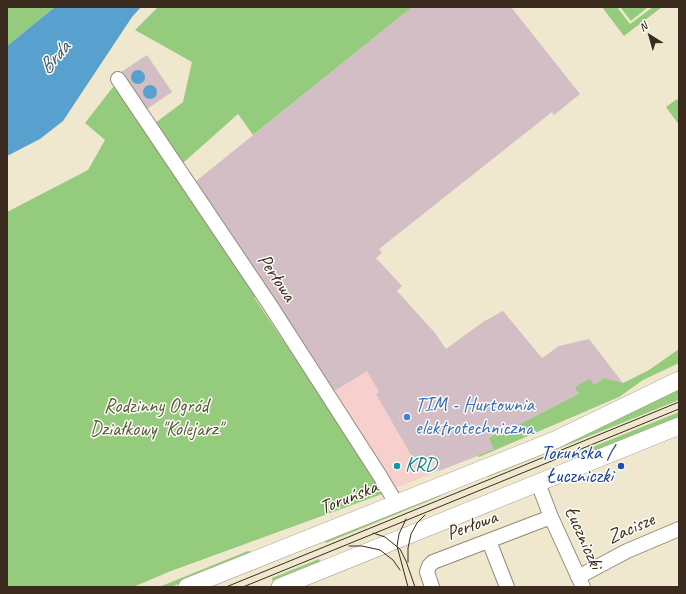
<!DOCTYPE html>
<html>
<head>
<meta charset="utf-8">
<style>
	body { margin:0 }
	#map { position:relative; width:686px; height:594px; overflow:hidden; background:#efe8ce; font-family:Caveat,sans-serif }
	canvas { display:block }
	.frame { position:absolute; inset:0; border:8px solid #3b2a1e; pointer-events:none }
	.north { position:absolute; left:630px; top:16px; width:40px; height:40px; -webkit-text-stroke:3px #fdfcf7; paint-order:stroke; rotate:323deg; font-size:11px; font-weight:700; line-height:16px; text-align:center; color:#3b2a1e }
	.north::after { content:''; display:block; margin:auto; width:14px; height:18px; background:#3b2a1e; clip-path:polygon(50% 0,100% 100%,50% 72%,0 100%) }
</style>
</head>
<body>
<div id="map">
<canvas width="686" height="594"></canvas>
<div class="frame"></div>
<div class="north">N</div>
</div>
<script>
const g = document.querySelector('canvas').getContext('2d');
g.lineJoin = 'round';
function fillPath(path, color) { g.fillStyle = color; g.fill(path, 'evenodd'); }
const shape = rows => new Path2D(rows.map(r => 'M' + r).join(''));
function trace(path, color, width, dash) { g.strokeStyle = color; g.lineWidth = width; g.lineCap = dash ? 'butt' : 'round'; g.setLineDash(dash || []); g.stroke(path); }
function write(font, color, halo, rows, align = 'center') {
  g.font = font + ' Caveat,sans-serif'; g.lineWidth = 3; g.setLineDash([]); g.textBaseline = 'middle'; g.strokeStyle = halo; g.fillStyle = color; for (const [text, x, y, turn = 0] of rows) {
    g.save(); g.translate(x, y); g.rotate((+turn || 0) * Math.PI / 180); g.textAlign = isNaN(turn) ? turn : align; if (halo) g.strokeText(text, 0, 0); g.fillText(text, 0, 0); g.restore();
  }
}
fillPath(shape([
	[367,370,379,392,376,394,416,464,432,455,439,471,393,489,331,393]
]), '#f7d0ce');
fillPath(shape([
	[412,7,511,7,580,94,554,115,552,112,379,249,382,253,376,258,402,286,397,291,435,333,446,349,483,322,503,311,542,358,559,346,589,339,623,383,490,451,439,471,432,455,416,464,376,394,379,392,367,371,331,393,195,182],
	[147,55,172,92,144,111,118,74]
]), '#d2bec4');
fillPath(shape([
	[7,7,55,7,7,46],
	[158,7,412,7,253,135,238,114,183,163,154,124,183,102,192,62,135,30],
	[602,7,617,7,630,24,653,7,662,7,624,36],
	[620,7,648,7,631,21],
	[113,87,131,103,258,294,254,297,385,493,171,571,133,587,7,587,7,212,88,170,105,140,85,123],
	[677,99,679,102,679,125,666,107],
	[679,349,679,363,643,380,619,397,479,457,477,456,494,449,489,438,498,433,499,435,579,394,575,387,590,379,594,385,602,380,602,378,623,383,649,370],
	[679,387,679,400,488,477,487,473],
	[679,412,679,419,572,462,570,456],
	[439,492,441,496,326,543,324,538],
	[248,551,255,553,171,587,159,587],
	[319,559,321,564,273,583,272,578]
]), '#95cb7d');
fillPath(shape([
	[55,7,141,7,132,17,63,121,40,139,7,156,7,46],
	'131 77a7 7 0 1 1 14 0a7 7 0 1 1-14 0Z',
	'143 92a7 7 0 1 1 14 0a7 7 0 1 1-14 0Z'
]), '#58a1cf');
const minor = shape([
	[118,79,270,305,380,476,396,503],
	[538,483,551,517,583,587],
	[489,541,507,587],
	[578,577,627,551,679,529],
	[432,587,427,572,429,566,433,562,551,517]
]);
const major = shape([
	[187,587,555,440,679,380],
	[280,587,679,426]
]);
trace(minor, '#958976', 16);
trace(major, '#958976', 18);
trace(minor, '#fff', 14);
trace(major, '#fff', 17);
trace(shape([
	[406,519,399,534,397,546,408,587],
	[373,533,385,537,400,549,406,561,415,587],
	[349,546,362,546,380,550,393,560,400,570],
	[408,562,408,548,411,534,417,523,425,515],
	[226,587,679,402],
	[243,587,679,409]
]), '#3b2a1e', 1);
for (const [x, y, r, color] of [
	[407,417,4,"#3f7fe0"],
	[397,466,4,"#0f9aa8"],
	[621,466,4,"#1a4fb4"]
]) { const dot = new Path2D(); dot.arc(x, y, r, 0, 2 * Math.PI); g.fillStyle = color; g.fill(dot); trace(dot, '#fdfcf7', 1.5); }
write('20px', '#3b2a1e', '#fdfcf7', [
	["Perłowa",276,278,56],
	["Toruńska",349,498,-22],
	["Perłowa",472,526,-20],
	["Zacisze",631,529,-24],
	["Łuczniczki",583,538,66]
]);
write('20px', '#366cbe', '#fdfcf7', [
	["TIM - Hurtownia",415,406],
	["elektrotechniczna",415,429]
], 'left');
write('20px', '#565a3a', '#fdfcf7', [
	["Rodzinny Ogród",156,407],
	["Działkowy \"Kolejarz\"",156,430]
]);
write('20px', '#164399', '#fdfcf7', [
	["Toruńska /",613,454],
	["Łuczniczki",613,477]
], 'right');
write('20px', '#0d838f', '#fdfcf7', [
	["KRD",405,466]
], 'left');
write('italic 21px', '#475a65', '#fdfcf7', [
	["Brda",55,58,-49]
]);
</script>
</body>
</html>
